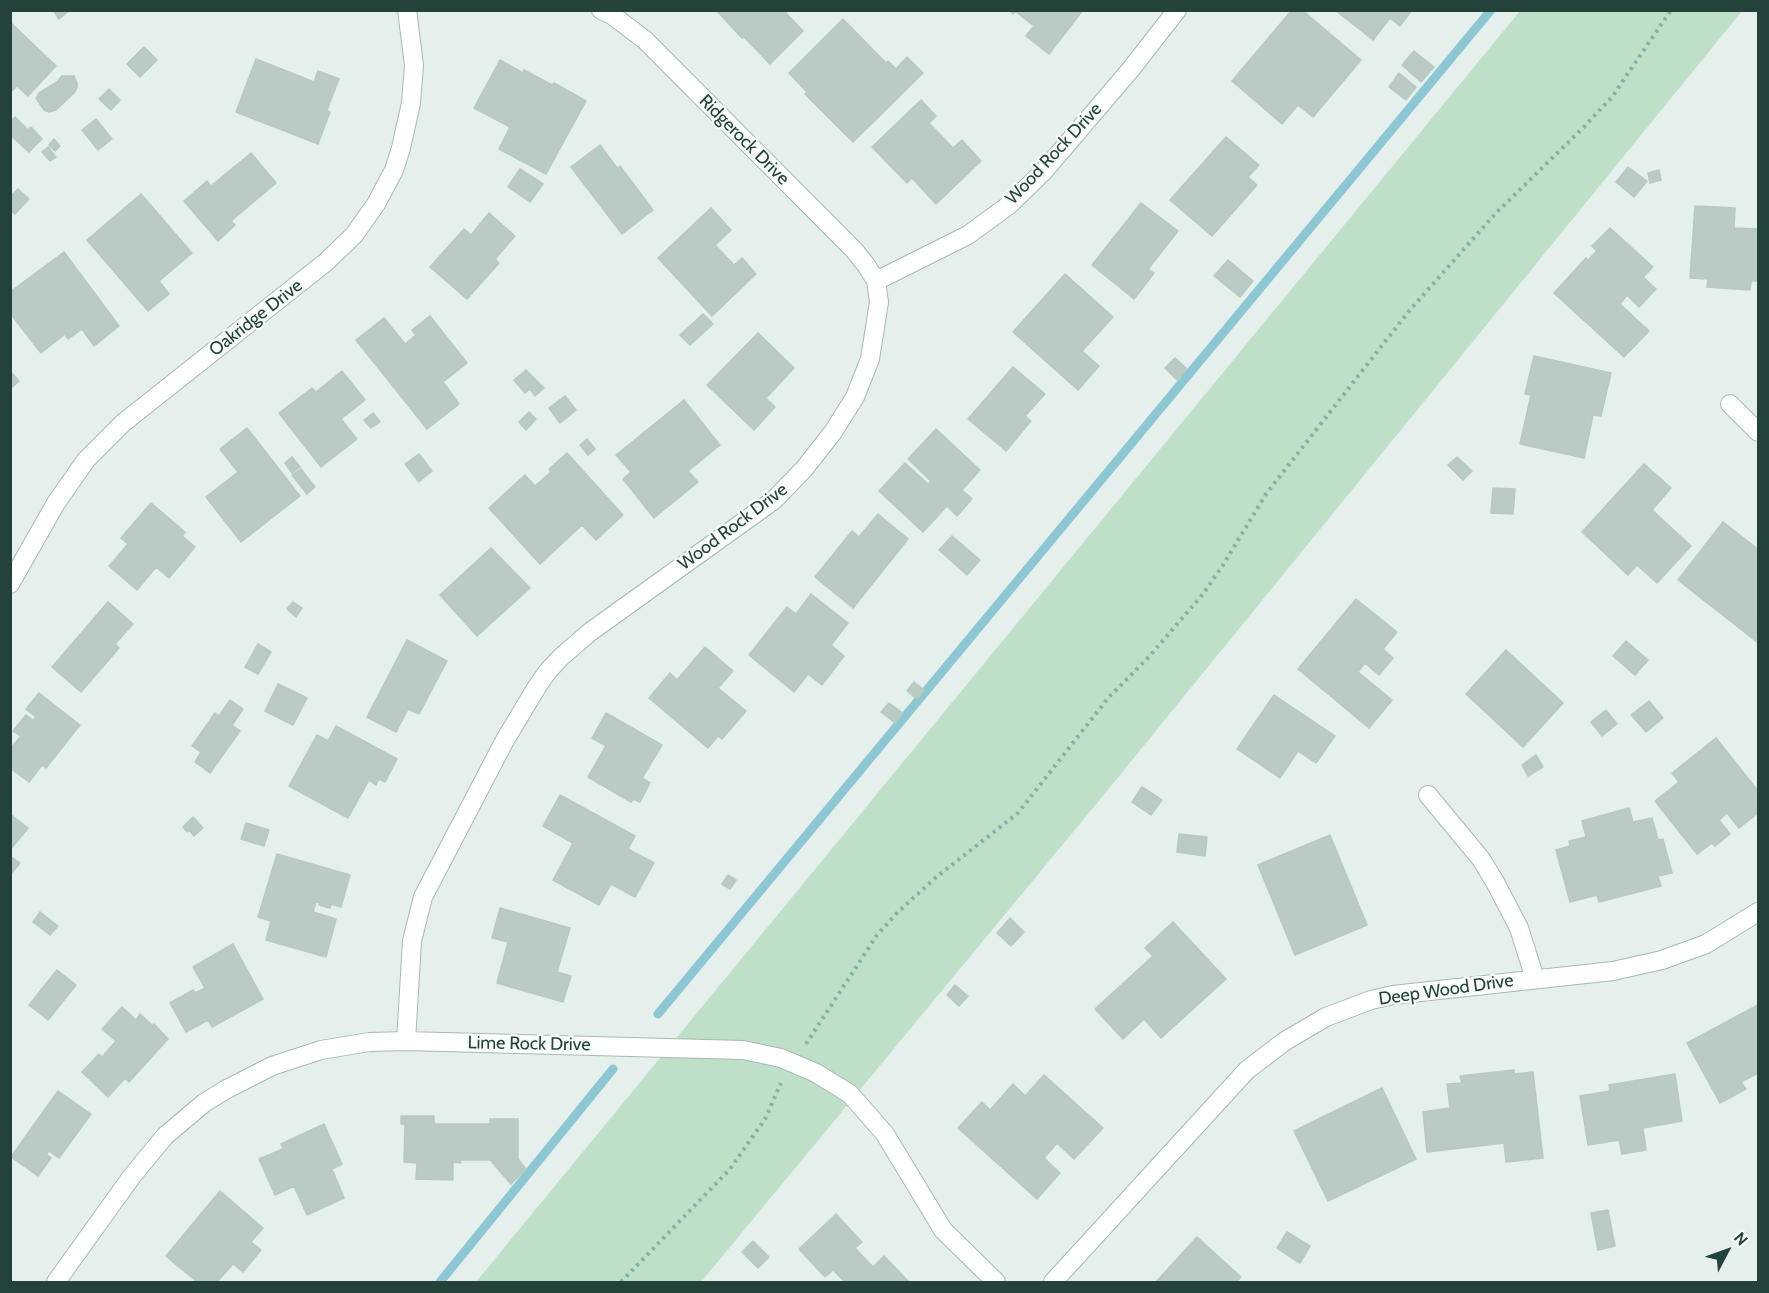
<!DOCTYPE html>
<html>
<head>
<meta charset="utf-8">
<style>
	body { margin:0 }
	#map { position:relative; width:1769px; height:1293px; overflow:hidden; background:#e5efeb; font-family:Cabin,sans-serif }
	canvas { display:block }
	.frame { position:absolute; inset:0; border:12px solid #23423a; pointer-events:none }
	.north { position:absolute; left:1697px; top:1221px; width:60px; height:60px; -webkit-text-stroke:4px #f6fbf9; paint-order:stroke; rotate:49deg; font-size:16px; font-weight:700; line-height:24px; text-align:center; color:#23423a }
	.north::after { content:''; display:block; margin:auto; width:21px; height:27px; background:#23423a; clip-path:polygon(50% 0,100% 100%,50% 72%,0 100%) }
</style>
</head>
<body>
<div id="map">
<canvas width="1769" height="1293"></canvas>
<div class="frame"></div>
<div class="north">N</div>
</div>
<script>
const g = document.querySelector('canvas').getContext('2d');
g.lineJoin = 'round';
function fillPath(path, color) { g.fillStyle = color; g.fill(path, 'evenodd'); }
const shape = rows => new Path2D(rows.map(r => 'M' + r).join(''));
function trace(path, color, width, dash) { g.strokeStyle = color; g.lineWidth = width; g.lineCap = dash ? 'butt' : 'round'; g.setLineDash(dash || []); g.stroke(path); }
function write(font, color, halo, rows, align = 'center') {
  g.font = font + ' Cabin,sans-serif'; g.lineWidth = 4.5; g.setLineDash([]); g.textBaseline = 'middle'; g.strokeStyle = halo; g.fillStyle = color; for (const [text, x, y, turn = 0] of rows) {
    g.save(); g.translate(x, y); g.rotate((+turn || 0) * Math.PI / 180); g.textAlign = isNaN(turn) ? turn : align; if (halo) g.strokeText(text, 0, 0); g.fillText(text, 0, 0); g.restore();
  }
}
fillPath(shape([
	[1520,11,1742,11,1102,797,701,1282,476,1282]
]), '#bee0c8');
trace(shape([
	[658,1014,1491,10],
	[440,1282,613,1069]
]), '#8dc7d4', 9);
const building = shape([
	[53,10,70,10,59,19,53,10],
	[716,10,783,10,803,31,770,64,744,37,742,38,716,10],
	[1009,10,1083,10,1049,54,1026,36,1034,26,1015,11,1013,14,1009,10],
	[1292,10,1302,10,1361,60,1313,117,1298,105,1282,124,1232,81,1292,10],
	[1335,10,1412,10,1400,26,1390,18,1373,40,1335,10],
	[843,19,886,63,888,61,896,69,907,57,923,73,853,142,805,94,807,92,789,73,843,19],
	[10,22,56,66,28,96,17,86,10,93,10,22],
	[144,47,157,60,140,77,127,64,144,47],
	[1414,51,1434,67,1421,82,1402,65,1414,51],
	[256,59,314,82,318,71,339,79,327,110,330,112,318,144,236,112,256,59],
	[500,60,523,73,524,70,552,85,554,83,586,101,546,174,499,149,510,127,474,108,500,60],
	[1399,73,1416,87,1406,100,1389,87,1399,73],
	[62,76,74,76,77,83,77,88,74,93,56,110,49,112,44,110,36,98,39,93,57,82,62,76],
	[109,89,120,100,111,110,99,99,109,89],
	[921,100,936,116,929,123,953,148,962,140,981,161,936,204,912,178,907,183,872,147,921,100],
	[15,117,28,130,31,127,42,139,29,152,10,135,10,122,15,117],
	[96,119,112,139,98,150,82,130,96,119],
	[1226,137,1259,165,1248,177,1257,185,1212,236,1170,200,1226,137],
	[54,139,60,146,55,151,49,145,54,139],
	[600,145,617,168,620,166,653,210,622,234,571,167,600,145],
	[48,147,56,157,50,161,42,152,48,147],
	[251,153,276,183,231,221,235,225,218,241,184,201,207,181,211,186,251,153],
	[1628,167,1647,181,1634,197,1616,182,1628,167],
	[520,169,543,184,530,202,508,187,520,169],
	[1659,170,1661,180,1650,183,1648,173,1659,170],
	[18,189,29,199,15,214,10,210,10,197,18,189],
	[141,194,192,253,159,281,169,294,148,311,87,240,141,194],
	[1141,203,1178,231,1148,269,1154,273,1134,299,1092,265,1141,203],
	[1695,206,1735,208,1734,228,1758,229,1758,281,1751,281,1750,290,1707,287,1708,279,1690,278,1695,206],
	[711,208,731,230,715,245,734,265,742,258,756,274,712,316,658,258,711,208],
	[489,213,515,236,495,259,499,263,467,299,430,267,464,229,471,235,489,213],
	[1610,228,1653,267,1643,277,1656,289,1639,307,1627,295,1620,304,1649,331,1624,357,1554,293,1586,258,1588,260,1597,251,1592,246,1610,228],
	[64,252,119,326,94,346,82,329,68,339,65,334,41,353,10,313,10,292,64,252],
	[1228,260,1253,281,1240,297,1214,276,1228,260],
	[1065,274,1113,317,1082,351,1099,366,1078,390,1013,332,1065,274],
	[703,314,713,324,690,345,680,335,703,314],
	[430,316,467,363,443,382,459,404,427,429,356,340,384,318,405,344,416,335,412,330,430,316],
	[758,333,794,368,766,398,775,407,754,430,707,385,758,333],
	[1534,356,1611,373,1601,416,1593,415,1584,458,1520,444,1531,395,1525,394,1534,356],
	[1175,358,1187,369,1177,380,1165,368,1175,358],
	[1013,367,1045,394,1025,416,1031,421,1006,451,968,419,1013,367],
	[526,370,544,388,535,396,530,389,525,393,514,380,526,370],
	[10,371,19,381,10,389,10,371],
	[342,371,365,400,341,419,357,439,321,467,279,413,312,388,316,392,342,371],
	[565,396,576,410,560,423,549,408,565,396],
	[684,400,720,445,688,471,698,482,654,518,623,479,631,472,616,455,684,400],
	[529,412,536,419,526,430,519,422,529,412],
	[373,413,380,422,371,428,364,420,373,413],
	[247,428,300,496,241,542,206,497,238,472,220,449,247,428],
	[936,429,980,470,962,490,972,499,957,516,947,506,923,532,879,491,905,463,928,484,931,481,908,459,936,429],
	[587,439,595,449,588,455,580,445,587,439],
	[567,453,623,515,596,540,582,525,540,564,489,508,525,475,535,486,551,472,549,469,567,453],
	[419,454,432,471,419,482,405,464,419,454],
	[292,457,300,467,292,473,285,463,292,457],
	[1457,457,1472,471,1463,480,1448,465,1457,457],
	[1644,464,1671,488,1652,510,1691,546,1657,583,1637,565,1628,575,1582,532,1644,464],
	[301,469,315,487,307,494,292,475,301,469],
	[1493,488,1515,489,1513,514,1491,513,1493,488],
	[151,503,185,532,182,536,195,547,169,578,156,567,137,590,109,566,128,544,121,538,151,503],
	[878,514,908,539,853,608,815,577,852,531,859,537,878,514],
	[1723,522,1758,549,1757,642,1678,580,1723,522],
	[952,536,980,560,967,575,939,550,952,536],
	[491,548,530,588,477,636,440,595,491,548],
	[811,594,848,623,831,645,844,656,822,685,808,674,794,692,749,655,787,607,796,614,811,594],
	[1356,599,1397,632,1383,649,1393,658,1379,675,1365,663,1358,672,1392,700,1369,728,1298,669,1356,599],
	[108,602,133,624,115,644,119,648,81,692,52,667,108,602],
	[293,602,302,608,296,617,287,609,293,602],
	[407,640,447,661,419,714,408,709,396,732,367,717,407,640],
	[1626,641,1648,660,1635,675,1613,656,1626,641],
	[258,644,271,652,258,674,245,667,258,644],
	[705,647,733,671,718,688,746,711,722,739,718,736,708,748,649,698,670,673,677,680,705,647],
	[1506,650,1563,703,1523,747,1466,694,1506,650],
	[914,682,924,690,917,699,907,691,914,682],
	[278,684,307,698,293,725,265,711,278,684],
	[39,693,80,725,46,768,42,765,29,782,10,768,10,749,21,736,13,731,26,715,33,720,36,717,26,709,39,693],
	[1274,695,1335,736,1316,763,1298,751,1280,778,1237,749,1274,695],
	[230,700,243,709,232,725,240,731,210,773,195,762,201,752,192,746,215,713,219,716,230,700],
	[1649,701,1663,718,1646,732,1631,715,1649,701],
	[889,703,903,713,895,723,881,712,889,703],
	[1606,710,1617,724,1602,736,1591,722,1606,710],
	[606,713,662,745,642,778,650,783,640,802,633,799,631,802,588,777,606,746,592,738,606,713],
	[336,726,397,759,385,782,379,779,376,785,369,780,348,818,289,786,317,735,328,741,336,726],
	[1716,738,1758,791,1758,813,1739,828,1727,813,1719,820,1730,834,1715,846,1712,843,1697,854,1655,801,1679,782,1672,773,1716,738],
	[1536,755,1543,767,1528,776,1522,765,1536,755],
	[1142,787,1162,800,1151,815,1132,802,1142,787],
	[560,795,635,836,628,849,654,863,635,897,611,884,599,905,553,880,573,843,543,826,560,795],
	[1629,808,1633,822,1652,818,1658,840,1663,839,1672,873,1658,876,1661,886,1599,902,1597,895,1570,902,1556,850,1570,846,1569,841,1586,837,1582,821,1629,808],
	[10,814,28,828,10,850,10,814],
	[193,817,203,828,194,836,189,830,187,832,183,827,193,817],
	[246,823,269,830,264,846,241,839,246,823],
	[1179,834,1207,837,1205,856,1177,852,1179,834],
	[1330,835,1367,925,1295,955,1258,865,1330,835],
	[277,854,350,875,341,907,331,904,330,908,319,905,320,903,316,902,313,912,336,919,326,957,266,940,271,921,258,917,277,854],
	[10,856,20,863,10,875,10,856],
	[728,875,736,880,730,889,722,884,728,875],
	[500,908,570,928,557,972,571,976,563,1002,497,983,508,942,492,938,500,908],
	[40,912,58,926,50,935,33,922,40,912],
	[1010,918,1024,932,1011,946,997,933,1010,918],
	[1173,922,1226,979,1161,1038,1144,1019,1123,1039,1095,1009,1153,956,1145,948,1173,922],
	[233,944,263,999,212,1027,208,1020,186,1032,170,1003,193,990,195,993,205,988,193,967,233,944],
	[57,970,76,985,48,1020,29,1005,57,970],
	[955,985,968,996,959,1006,947,995,955,985],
	[1758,1005,1758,1073,1741,1082,1746,1089,1720,1103,1687,1043,1758,1005],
	[122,1007,136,1020,140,1014,153,1026,154,1024,168,1039,129,1082,125,1078,108,1097,82,1072,99,1054,102,1057,116,1041,102,1029,122,1007],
	[1514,1070,1514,1074,1533,1072,1543,1158,1506,1162,1504,1143,1427,1152,1423,1112,1450,1108,1447,1084,1462,1083,1460,1076,1514,1070],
	[1675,1074,1682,1121,1643,1128,1646,1150,1622,1154,1619,1140,1588,1145,1580,1096,1610,1091,1609,1085,1675,1074],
	[1044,1075,1103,1128,1074,1159,1057,1143,1044,1158,1060,1173,1037,1199,958,1128,982,1102,990,1110,1013,1084,1025,1096,1044,1075],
	[1382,1088,1416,1159,1328,1201,1294,1131,1382,1088],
	[58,1091,91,1114,59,1158,49,1151,46,1155,51,1158,38,1176,11,1157,58,1091],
	[401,1116,434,1116,434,1124,490,1124,490,1119,518,1119,518,1159,526,1169,511,1184,490,1160,460,1160,461,1163,453,1162,453,1180,416,1179,417,1163,404,1162,405,1124,401,1124,401,1116],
	[324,1124,342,1164,332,1169,344,1198,307,1215,294,1186,275,1195,259,1159,283,1149,281,1144,324,1124],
	[220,1191,263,1228,251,1242,261,1250,243,1272,233,1264,217,1282,197,1282,166,1256,220,1191],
	[1608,1210,1615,1246,1598,1250,1591,1213,1608,1210],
	[836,1214,862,1242,855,1248,873,1267,884,1256,909,1282,845,1282,833,1270,825,1277,799,1249,836,1214],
	[1287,1232,1310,1246,1300,1263,1277,1248,1287,1232],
	[1197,1237,1241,1277,1236,1282,1156,1282,1197,1237],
	[753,1241,769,1257,758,1268,742,1252,753,1241]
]);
fillPath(building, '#bacac4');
trace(building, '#b7c9c2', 1.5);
const minor = shape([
	[876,281,968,235,1009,205,1044,171,1131,69,1177,10],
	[1730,404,1758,432],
	[10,584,56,503,86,460,123,423,326,262,354,235,376,204,394,170,401,148,411,103,414,65,407,10],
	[1428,795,1481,859,1495,882,1519,928,1535,979],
	[406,1041,412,941,423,897,505,740,538,685,548,671,561,657,590,632,774,500,804,469,833,432,855,397,870,359,879,302,876,281,866,265,854,250,645,40,612,15,601,10],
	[56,1282,132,1176,165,1136,204,1103,227,1089,272,1066,321,1050,369,1042,406,1041,743,1050,781,1058,816,1073,850,1094,885,1134,943,1230,996,1282],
	[1053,1282,1247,1070,1285,1041,1326,1017,1371,1000,1393,995,1613,971,1662,960,1706,944,1758,912]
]);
trace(minor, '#a7b8b2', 20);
trace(shape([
	[806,1044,877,935,896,914,934,879,1018,813,1109,697,1147,659,1203,594,1223,565,1266,494,1409,311,1496,213,1583,128,1612,97,1671,10],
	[621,1282,730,1169,765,1119,781,1083]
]), '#85b3a6', 4, [3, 4.5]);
trace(minor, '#fff', 18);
write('18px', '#23423a', '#f6fbf9', [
	["Ridgerock Drive",744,140,45],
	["Wood Rock Drive",1054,154,-47],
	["Oakridge Drive",256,318,-38],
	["Wood Rock Drive",733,527,-37],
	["Deep Wood Drive",1446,990,-8],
	["Lime Rock Drive",529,1044,1]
]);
</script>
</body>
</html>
